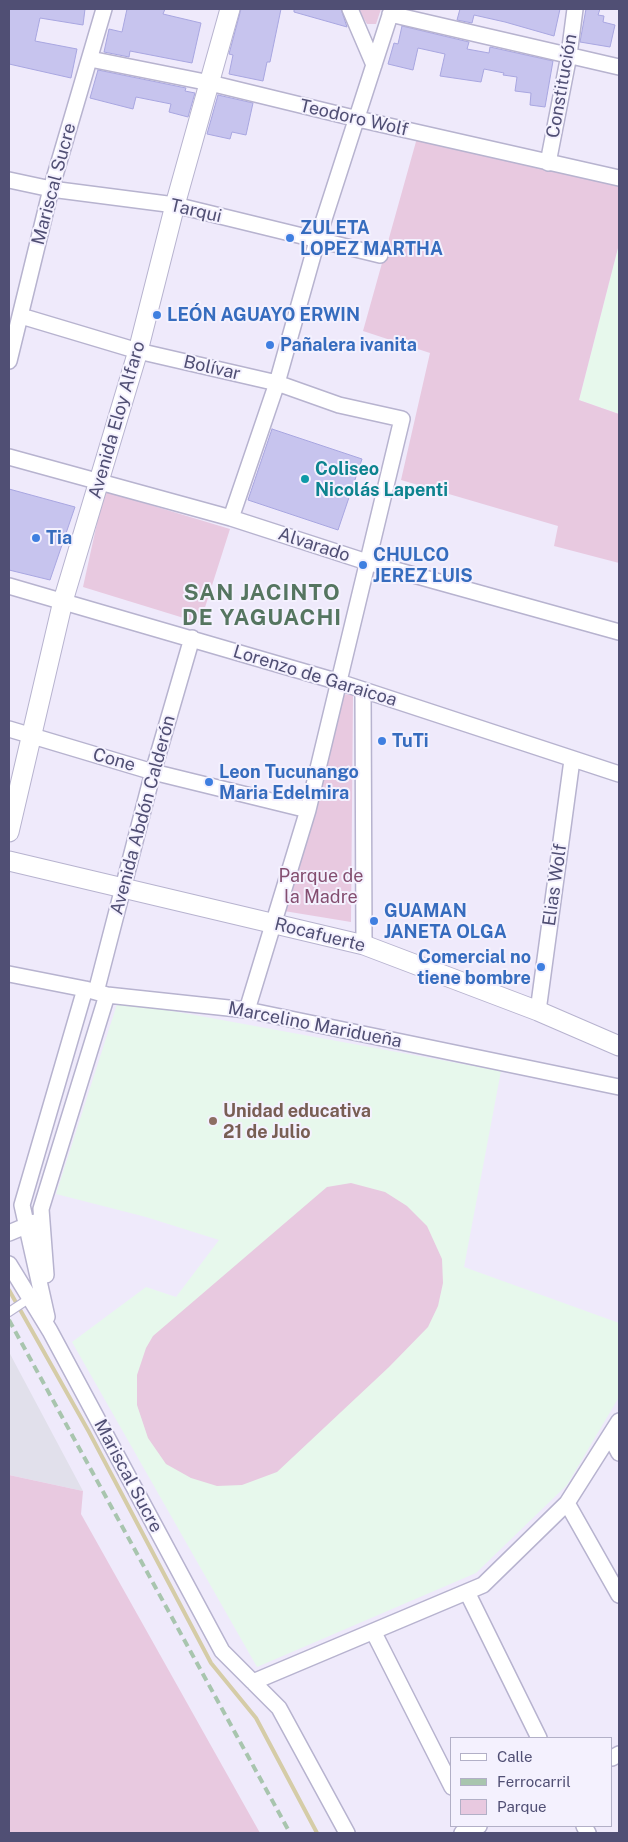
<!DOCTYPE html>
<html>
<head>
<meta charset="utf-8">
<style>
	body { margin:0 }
	#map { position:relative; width:628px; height:1842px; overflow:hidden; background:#efeafb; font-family:"Public Sans",sans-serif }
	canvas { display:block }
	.frame { position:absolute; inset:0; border:10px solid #504f74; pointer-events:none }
	.legend { position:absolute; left:450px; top:1737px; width:162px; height:90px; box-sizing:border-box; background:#f4f1fe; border:1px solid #b2b0c7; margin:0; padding:6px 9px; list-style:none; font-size:15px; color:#504f74 }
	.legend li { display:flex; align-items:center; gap:10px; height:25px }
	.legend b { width:25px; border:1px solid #b2b0c7 }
</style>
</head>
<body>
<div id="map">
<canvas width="628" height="1842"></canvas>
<div class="frame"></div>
<ul class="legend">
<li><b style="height:6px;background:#fff"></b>Calle</li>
<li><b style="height:6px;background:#a8c5ae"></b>Ferrocarril</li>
<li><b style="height:14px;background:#e8c9e0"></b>Parque</li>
</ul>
</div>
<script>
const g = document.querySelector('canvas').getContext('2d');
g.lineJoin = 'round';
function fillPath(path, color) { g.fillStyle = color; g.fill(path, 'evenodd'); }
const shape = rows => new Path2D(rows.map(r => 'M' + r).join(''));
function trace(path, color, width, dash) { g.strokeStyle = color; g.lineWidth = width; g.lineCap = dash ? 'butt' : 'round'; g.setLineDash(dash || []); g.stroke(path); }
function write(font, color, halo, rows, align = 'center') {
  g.font = font + ' "Public Sans",sans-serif'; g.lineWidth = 4; g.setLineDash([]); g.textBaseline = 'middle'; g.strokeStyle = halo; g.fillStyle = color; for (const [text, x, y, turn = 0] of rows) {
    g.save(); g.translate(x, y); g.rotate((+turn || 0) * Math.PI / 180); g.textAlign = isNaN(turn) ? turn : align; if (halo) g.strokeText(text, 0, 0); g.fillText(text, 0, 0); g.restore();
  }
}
fillPath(shape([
	[9,1352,83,1491,9,1475]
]), '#e1e0eb');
fillPath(shape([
	[619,244,619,414,579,400],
	[118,1001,501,1071,464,1267,619,1323,619,1397,567,1485,476,1573,257,1667,72,1342,146,1287,176,1297,219,1240,146,1217,56,1194]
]), '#e7f8ec');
fillPath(shape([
	[358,9,381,9,376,24,367,24],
	[417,138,619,185,619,244,579,400,619,414,619,563,554,546,558,526,401,480,430,353,363,331],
	[104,491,230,529,200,623,83,587],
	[343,694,353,695,351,922,284,911],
	[351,1183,385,1192,407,1206,427,1226,442,1259,443,1283,438,1306,428,1327,389,1367,277,1472,242,1485,217,1486,191,1478,166,1464,148,1438,137,1405,137,1375,146,1348,153,1336,327,1187],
	[9,1475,83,1491,81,1514,260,1833,9,1833]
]), '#e8c9e0');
trace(shape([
	[9,1290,89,1432,211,1663,256,1718,317,1833]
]), '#d5cca7', 4);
const building = shape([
	[9,9,85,9,83,25,40,18,35,41,77,49,71,78,9,64,9,9],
	[127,9,165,9,163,14,201,23,192,63,130,51,129,57,104,52,109,29,122,32,127,9],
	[241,9,281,9,270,62,267,62,263,81,229,74,233,55,229,54,241,9],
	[294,9,341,9,347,27,294,12,294,9],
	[460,9,560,9,554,36,505,22,474,15,472,23,457,20,460,9],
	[586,9,600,9,598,15,604,16,603,22,615,25,610,47,580,42,586,9],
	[402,26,469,42,467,49,489,53,490,47,553,61,545,107,530,105,531,93,515,91,517,77,503,75,504,73,484,69,481,82,440,76,445,54,418,48,413,70,388,64,394,43,398,44,402,26],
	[98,70,186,88,185,91,195,93,188,117,169,112,171,104,136,97,133,109,90,98,98,70],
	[218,95,253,103,246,135,232,132,230,139,207,134,218,95],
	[272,429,362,459,338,530,248,500,272,429],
	[9,489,75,507,50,580,9,570,9,489]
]);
fillPath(building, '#c7c4ee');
trace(building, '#a8a6e0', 1);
const service = shape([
	[9,1312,30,1298]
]);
const minor = shape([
	[350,9,374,65],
	[390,14,619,67],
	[90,59,210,83,358,119,619,178],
	[548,163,569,55,575,9],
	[9,180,51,189,175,205,380,255],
	[21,316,138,351,277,383,339,405,402,419,308,810,247,1010],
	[9,361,51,189,104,9],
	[9,457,231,518,367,562,619,632],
	[231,518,277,383,317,241,392,9],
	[9,586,339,682,619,774],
	[363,690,364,945],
	[9,729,153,772,308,810],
	[9,974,85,989,107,995,247,1010,619,1087],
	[96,992,153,772,192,638],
	[538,1011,572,760],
	[9,1233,35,1222],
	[9,1264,50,1331,222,1651,279,1708,347,1833],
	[46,1275,41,1209,107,995],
	[47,1317,22,1205,85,989],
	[610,1436,619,1453],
	[567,1503,619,1595],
	[467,1592,539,1738],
	[374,1633,452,1787],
	[253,1682,483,1585,567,1503,619,1421],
	[612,1758,619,1754],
	[584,1826,588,1833],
	[462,1833,479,1826]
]);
const tertiary = shape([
	[9,832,63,601,138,351,175,205,230,9],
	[9,861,364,945,538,1011,619,1046]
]);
trace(service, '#b7b3cf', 10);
trace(minor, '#b7b3cf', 18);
trace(tertiary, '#b7b3cf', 21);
trace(service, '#fff', 8);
trace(minor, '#fff', 15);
trace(tertiary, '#fff', 19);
trace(shape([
	[9,1320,290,1833]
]), '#a8c5ae', 4, [8, 5]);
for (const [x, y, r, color] of [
	[290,238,5,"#3f7fe0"],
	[157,315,5,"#3f7fe0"],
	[270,345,5,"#3f7fe0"],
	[305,479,5,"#0f9aa8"],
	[36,538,5,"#3f7fe0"],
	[363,565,5,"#3f7fe0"],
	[382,741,5,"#3f7fe0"],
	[209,782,5,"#3f7fe0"],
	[374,921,5,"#3f7fe0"],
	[541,967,5,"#3f7fe0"],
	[213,1121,5,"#8d6e63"]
]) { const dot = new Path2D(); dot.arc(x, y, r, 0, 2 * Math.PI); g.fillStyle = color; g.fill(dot); trace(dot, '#f4f1fe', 2); }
write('18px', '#504f74', '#f4f1fe', [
	["Constitución",562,86,-80],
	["Teodoro Wolf",354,118,13],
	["Mariscal Sucre",54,184,-75],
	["Tarqui",196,211,13],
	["Bolívar",212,368,13],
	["Avenida Eloy Alfaro",117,420,-74],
	["Alvarado",314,545,18],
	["Lorenzo de Garaicoa",315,676,17],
	["Cone",114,760,16],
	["Avenida Abdón Calderón",143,815,-75],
	["Elias Wolf",555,885,-82],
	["Rocafuerte",320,935,14],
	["Marcelino Maridueña",315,1025,11],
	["Mariscal Sucre",128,1476,62]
]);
write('bold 18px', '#366cbe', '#f4f1fe', [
	["ZULETA",300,228],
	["LOPEZ MARTHA",300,249],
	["LEÓN AGUAYO ERWIN",167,315],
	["Pañalera ivanita",280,345],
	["Tia",46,538],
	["CHULCO",373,555],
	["JEREZ LUIS",373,576],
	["TuTi",392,741],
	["Leon Tucunango",219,772],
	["Maria Edelmira",219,793],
	["GUAMAN",384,911],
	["JANETA OLGA",384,932],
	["Comercial no",531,957,"right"],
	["tiene bombre",531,978,"right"]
], 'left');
write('bold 18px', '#0d838f', '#f4f1fe', [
	["Coliseo",315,469],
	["Nicolás Lapenti",315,490]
], 'left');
write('18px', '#844e70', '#f4f1fe', [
	["Parque de",321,876],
	["la Madre",321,897]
]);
write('bold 18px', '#785e54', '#f4f1fe', [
	["Unidad educativa",223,1111],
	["21 de Julio",223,1132]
], 'left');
g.letterSpacing = '1px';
write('bold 22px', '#557560', '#f4f1fe', [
	["SAN JACINTO",262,593],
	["DE YAGUACHI",262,618]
]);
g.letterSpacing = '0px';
</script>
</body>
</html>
